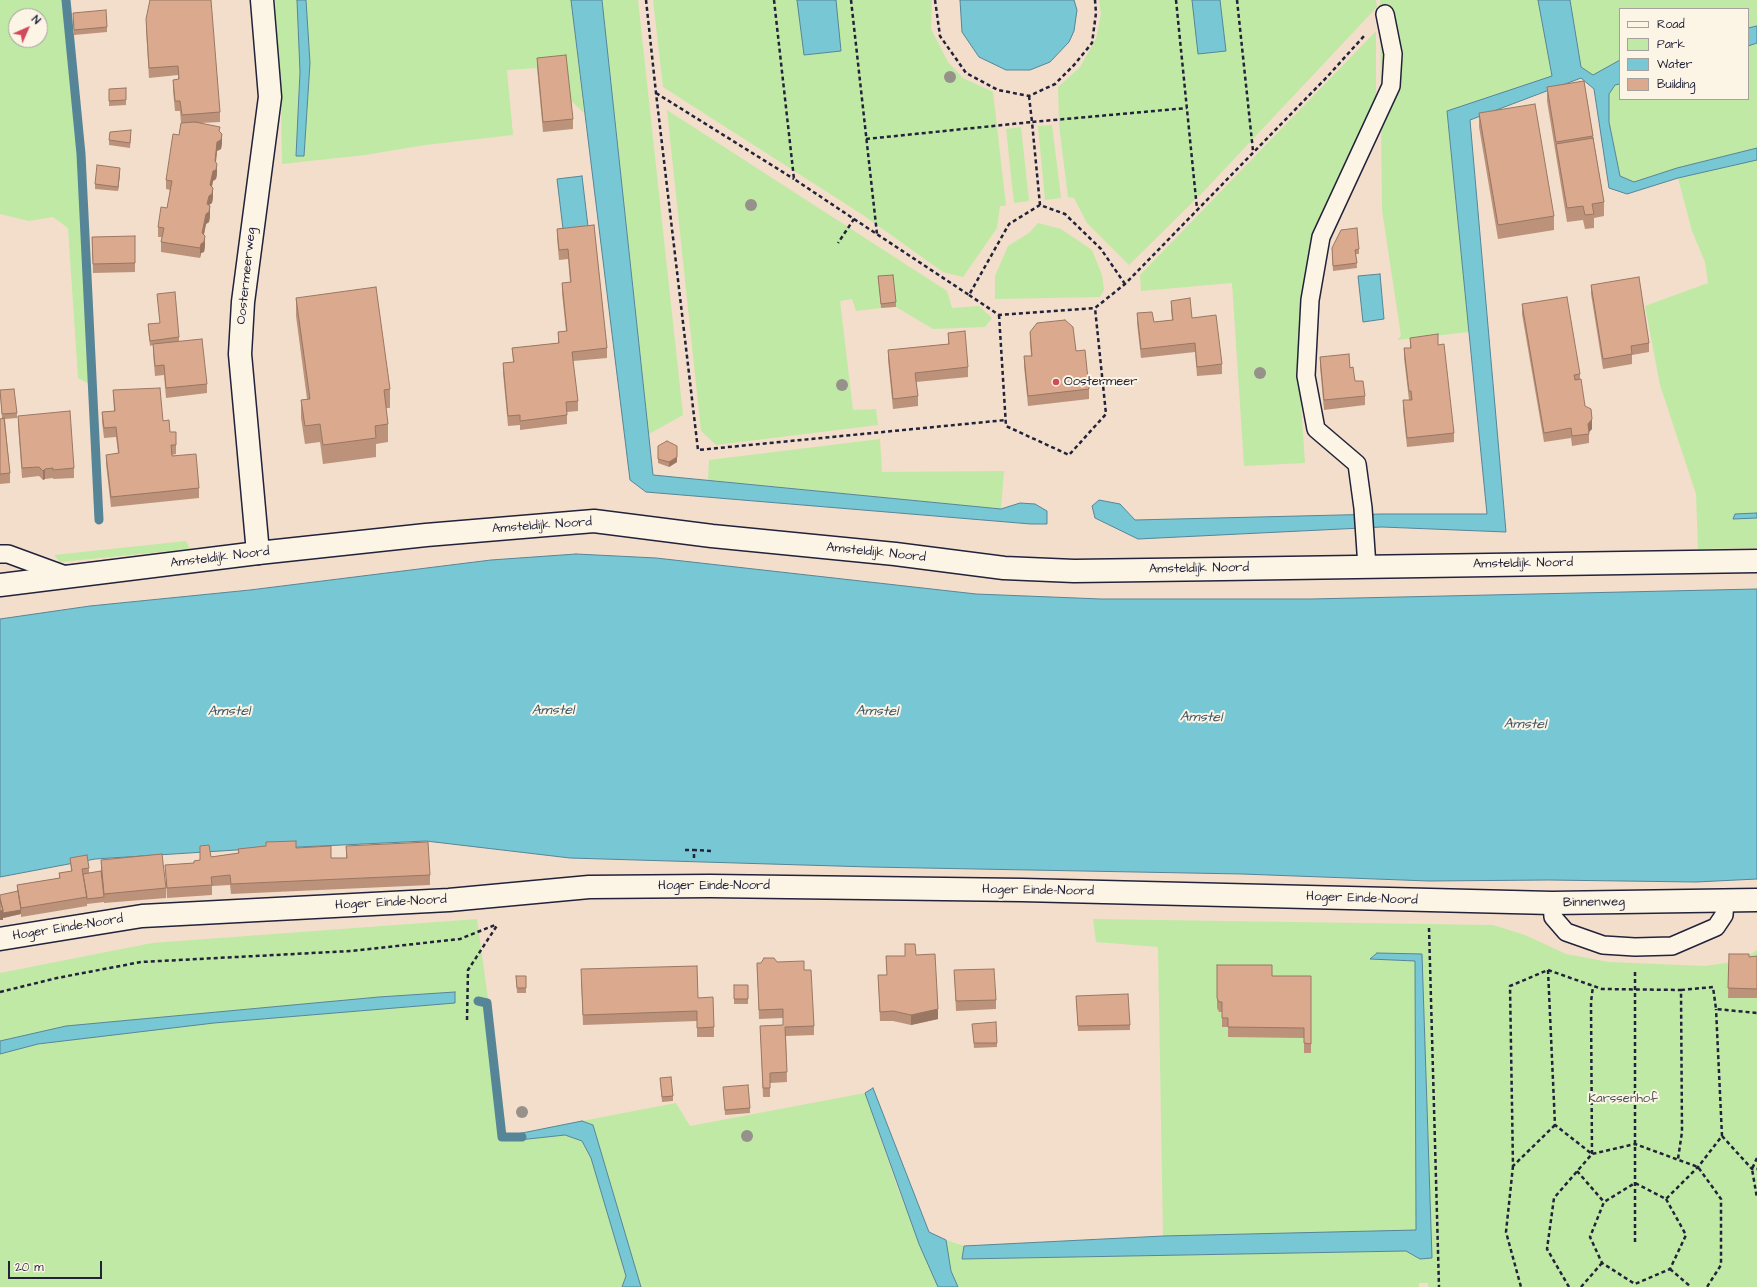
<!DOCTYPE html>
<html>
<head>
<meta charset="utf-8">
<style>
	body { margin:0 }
	#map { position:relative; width:1757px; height:1287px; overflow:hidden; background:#f2decb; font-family:"Architects Daughter",sans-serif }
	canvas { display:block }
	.legend { position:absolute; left:1619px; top:8px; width:130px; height:92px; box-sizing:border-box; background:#fcf5e5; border:1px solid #a5a1a1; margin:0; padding:5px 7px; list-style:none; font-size:12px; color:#22223b }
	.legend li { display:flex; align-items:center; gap:8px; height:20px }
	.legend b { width:20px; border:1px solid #a5a1a1 }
	.north { position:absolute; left:8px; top:8px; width:40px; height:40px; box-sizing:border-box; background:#fcf5e5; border:1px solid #a5a1a1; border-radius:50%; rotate:45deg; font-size:11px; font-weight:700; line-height:16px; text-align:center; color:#22223b }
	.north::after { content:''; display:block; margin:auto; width:14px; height:18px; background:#d1495b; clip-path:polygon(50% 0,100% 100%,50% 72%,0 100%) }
	.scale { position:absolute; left:8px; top:1261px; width:94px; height:18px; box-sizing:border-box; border:2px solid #22223b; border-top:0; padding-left:5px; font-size:12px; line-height:14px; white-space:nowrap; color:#22223b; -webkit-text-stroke:3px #fcf5e5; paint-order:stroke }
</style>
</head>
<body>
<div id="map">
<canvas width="1757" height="1287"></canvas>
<ul class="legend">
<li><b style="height:5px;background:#fcf5e5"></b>Road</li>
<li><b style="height:11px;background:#c0e9a5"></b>Park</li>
<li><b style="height:11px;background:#78c7d5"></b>Water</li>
<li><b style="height:11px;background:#dbaa8e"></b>Building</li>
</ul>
<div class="north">N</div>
<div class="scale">20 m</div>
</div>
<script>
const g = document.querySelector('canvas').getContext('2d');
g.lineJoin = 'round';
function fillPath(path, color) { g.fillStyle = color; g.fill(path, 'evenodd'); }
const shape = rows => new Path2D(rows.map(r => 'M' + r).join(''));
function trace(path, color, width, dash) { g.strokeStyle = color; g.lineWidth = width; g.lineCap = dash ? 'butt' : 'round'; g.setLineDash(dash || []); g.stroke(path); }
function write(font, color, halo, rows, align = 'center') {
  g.font = font + ' "Architects Daughter",sans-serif'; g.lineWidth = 4; g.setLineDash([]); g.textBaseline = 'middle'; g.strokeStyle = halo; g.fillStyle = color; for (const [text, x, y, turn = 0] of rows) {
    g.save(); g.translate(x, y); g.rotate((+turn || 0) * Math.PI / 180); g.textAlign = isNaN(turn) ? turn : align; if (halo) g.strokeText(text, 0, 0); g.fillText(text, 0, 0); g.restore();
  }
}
fillPath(shape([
	[0,0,68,0,81,154,91,385,78,378,68,228,53,217,29,221,0,214],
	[16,16,40,16,40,40,16,40],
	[275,0,297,0,300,72,296,156,304,156,310,63,306,0,571,0,584,113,537,68,507,70,513,135,425,145,365,155,282,164,281,99],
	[602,0,638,0,683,415,649,434],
	[653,0,797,0,804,55,841,51,836,0,932,0,931,29,948,62,963,78,993,92,1006,206,1000,206,997,228,963,277,943,272,863,215,663,87],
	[1099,0,1192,0,1198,54,1226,51,1220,0,1376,0,1377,7,1204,191,1129,265,1087,223,1074,198,1068,197,1059,125,1058,87,1080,67,1096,39,1101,14],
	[1380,0,1538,0,1552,76,1447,111,1469,332,1397,340,1401,336,1382,210],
	[1570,0,1757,0,1757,26,1748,28,1748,9,1620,9,1620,60,1593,76,1581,67],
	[1376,31,1376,97,1316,234,1305,277,1298,360,1305,463,1244,466,1232,283,1141,291,1140,275],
	[1757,43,1757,148,1677,168,1634,182,1620,176,1609,122,1609,94,1615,85,1620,84,1620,99,1748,99,1748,46],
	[667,110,947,291,952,308,979,306,992,318,985,327,933,329,896,307,893,280,879,281,881,308,856,311,852,299,840,301,853,410,876,409,878,425,716,445,701,431],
	[1052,125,1061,198,1045,200,1038,126],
	[1021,127,1029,201,1014,203,1006,129],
	[1757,160,1757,513,1735,514,1733,519,1757,518,1757,548,1698,549,1696,494,1660,385,1645,306,1708,283,1705,262,1692,231,1678,178],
	[1038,223,1061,229,1092,250,1102,275,1104,290,1100,297,995,299,995,276,1008,246,1029,233],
	[880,439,882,472,1004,471,1001,509,708,480,709,460],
	[186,541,190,549,60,562,54,555],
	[477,919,507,1136,517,1134,519,1140,565,1135,582,1141,591,1158,626,1276,622,1287,0,1287,0,1054,38,1044,214,1023,455,1003,455,993,379,997,66,1026,0,1041,0,973,152,943],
	[1093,919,1493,925,1525,935,1566,954,1609,962,1705,966,1740,961,1757,950,1757,1287,1428,1287,1428,1283,1419,1283,1419,1287,958,1287,951,1271,946,1240,964,1246,962,1259,1406,1251,1420,1259,1432,1258,1422,954,1370,959,1415,961,1416,1231,1163,1236,1158,947,1096,942],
	[865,1093,899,1192,938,1287,641,1287,593,1125,582,1121,676,1103,690,1126]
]), '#c0e9a5');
const water = shape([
	[297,0,306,0,310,63,304,156,296,156,300,72,297,0],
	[571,0,602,0,653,475,1001,509,1020,503,1035,504,1047,511,1047,524,1031,524,646,492,630,480,571,0],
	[797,0,836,0,841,51,804,55,797,0],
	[960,0,1074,0,1077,10,1074,31,1069,42,1050,62,1030,70,1006,70,979,57,962,32,960,0],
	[1192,0,1220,0,1226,51,1198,54,1192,0],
	[1538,0,1570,0,1581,67,1593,75,1620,60,1620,84,1615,85,1609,94,1609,122,1620,176,1634,182,1677,168,1757,148,1757,160,1678,178,1627,194,1609,188,1594,89,1581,78,1470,120,1506,532,1382,527,1138,539,1095,518,1092,506,1099,500,1120,504,1135,520,1381,514,1487,514,1447,111,1552,76,1538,0],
	[1757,26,1757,43,1748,46,1748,28,1757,26],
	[582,176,589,235,564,237,557,179,582,176],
	[1380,274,1384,319,1363,322,1358,276,1380,274],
	[1757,513,1757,518,1733,519,1735,514,1757,513],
	[576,554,656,558,976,594,1101,599,1311,599,1757,589,1757,879,1696,882,1549,880,1429,881,1242,874,870,867,570,858,426,841,236,850,95,859,0,877,0,619,90,606,250,590,491,560,576,554],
	[1377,953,1422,954,1432,1258,1420,1259,1406,1251,962,1259,964,1246,1163,1236,1416,1230,1415,961,1370,959,1377,953],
	[455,992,455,1003,214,1023,38,1044,0,1054,0,1041,66,1026,379,997,455,992],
	[873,1088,929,1232,946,1240,951,1271,958,1287,938,1287,919,1244,865,1093,873,1088],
	[582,1121,593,1125,641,1287,622,1287,626,1276,591,1158,582,1141,565,1135,519,1140,517,1134,582,1121]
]);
fillPath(water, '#78c7d5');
trace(water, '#568597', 1);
trace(shape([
	[66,0,81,154,99,520],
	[478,1001,487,1003,502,1137,522,1137]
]), '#568597', 9);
const service = shape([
	[0,554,8,554,68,576],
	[1367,567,1363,508,1357,464,1316,429,1306,376,1310,300,1321,237,1391,86,1393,54,1385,14],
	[1552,903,1553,917,1566,932,1603,945,1635,947,1672,946,1716,927,1724,915,1725,901]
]);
const minor = shape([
	[258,553,240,354,243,302,270,97,262,0],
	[0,939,142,916,449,900,589,887,710,886,1022,890,1552,903,1757,900]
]);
const tertiary = shape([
	[0,585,258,553,426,535,594,521,712,536,895,554,1004,568,1074,571,1222,569,1757,561]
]);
trace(service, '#22223b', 20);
trace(minor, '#22223b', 25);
trace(tertiary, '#22223b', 25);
trace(shape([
	[646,0,656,93,698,450,1006,420],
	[774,0,794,179,854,219,838,243],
	[851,0,877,234],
	[935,0,940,36,966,73,998,90,1029,96,1055,84,1074,65,1092,43,1096,13,1095,0],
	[1176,0,1197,209],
	[1237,0,1253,151],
	[656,93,794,179],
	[866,139,1032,122,1029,96],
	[854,219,969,295,1009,224,1040,205],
	[1125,284,1101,249,1065,214,1040,205,1032,122,1187,108],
	[969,295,999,315,1095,308,1125,284,1327,77,1364,36],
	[999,315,1006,426,1069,455,1106,414,1095,308],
	[685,850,694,850],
	[694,858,694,850,711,851],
	[1429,928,1439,1287],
	[1548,970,1555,1125,1592,1154],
	[1635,972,1635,1245],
	[1681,990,1713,987,1716,1009,1757,1013],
	[0,992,57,978,141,962,351,951,460,939,495,925],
	[467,1020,468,970,498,924],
	[1555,1125,1513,1166,1510,986,1548,970,1602,989,1681,990,1682,1132,1678,1159],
	[1722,1136,1752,1169,1757,1169],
	[1592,1154,1591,1002,1593,986],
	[1757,1158,1752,1169,1757,1198],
	[1513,1166,1506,1232,1521,1287],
	[1577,1171,1604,1202],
	[1666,1199,1686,1235,1670,1269,1635,1284,1602,1263,1590,1237,1604,1202,1635,1183,1666,1199,1698,1167,1722,1136,1716,1009],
	[1670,1269,1691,1287],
	[1569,1287,1547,1249,1554,1198,1592,1154,1635,1144,1698,1167,1721,1199,1721,1265,1707,1287],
	[1581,1287,1602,1263]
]), '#22223b', 2.5, [4, 3]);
trace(service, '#fcf5e5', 17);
trace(minor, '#fcf5e5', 22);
trace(tertiary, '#fcf5e5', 22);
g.fillStyle = '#96928b';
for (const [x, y] of [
	[950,77],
	[751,205],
	[1260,373],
	[842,385],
	[522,1112],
	[747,1136]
]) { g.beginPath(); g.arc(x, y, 6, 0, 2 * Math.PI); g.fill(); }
fillPath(shape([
	[73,13,107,27,107,32,74,35],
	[146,19,220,112,220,122,200,123,220,132,222,143,221,149,217,151,216,162,217,174,216,179,213,181,212,187,213,197,212,203,209,205,210,216,209,222,206,224,204,235,205,246,204,252,201,253,200,258,161,252,161,242,162,237,158,237,158,227,167,208,170,190,166,189,166,180,179,135,181,123,180,111,175,111,173,90,173,80,178,79,178,75,149,78,146,29],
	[537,58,573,119,573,129,543,132,537,67],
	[1584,81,1604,202,1604,216,1594,218,1594,228,1585,229,1583,220,1567,222,1547,101,1547,87],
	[126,88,126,105,109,106,109,89],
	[1479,113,1554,216,1554,230,1498,239,1479,127],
	[131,135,130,148,109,145,109,140],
	[120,173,118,191,95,189,95,184],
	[594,225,607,348,607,358,573,361,578,401,578,411,567,412,567,424,520,430,520,425,508,426,503,373,503,363,513,362,512,348,558,343,558,332,566,331,562,293,562,283,570,282,568,259,559,260,557,238,557,229],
	[92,237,135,263,135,272,93,273],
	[1332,248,1359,249,1359,254,1356,254,1357,268,1333,271],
	[878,276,896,302,896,307,881,308],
	[1591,285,1649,343,1649,352,1632,355,1632,364,1603,369,1591,294],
	[157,294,179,337,179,341,207,384,207,393,166,398,164,375,155,376,153,353,153,345,150,346,148,329,148,324,160,323],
	[296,298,390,389,390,408,386,408,388,424,388,442,376,444,376,457,323,464,320,442,305,444,301,418,301,400,307,399,296,316],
	[1171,301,1192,318,1222,364,1222,374,1197,376,1195,352,1141,358,1137,323,1137,313,1154,322,1172,320,1171,310],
	[1522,304,1580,374,1580,379,1585,406,1592,429,1589,432,1589,443,1572,446,1571,438,1544,442,1522,314],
	[1030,332,1089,389,1089,399,1028,406,1024,366,1024,356,1031,356,1030,342],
	[948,333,968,367,968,377,916,382,918,396,918,406,893,409,888,360,888,350,948,344],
	[1410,338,1438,345,1454,433,1454,442,1407,447,1403,410,1403,400,1409,400,1404,358,1404,348,1410,348],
	[1320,357,1350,368,1355,381,1365,396,1365,405,1324,410,1320,367],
	[0,390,17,413,17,418,5,419,10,473,10,483,0,484,0,419,2,419],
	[113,390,163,421,170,432,176,445,176,454,172,455,172,456,199,488,199,498,111,507,106,464,106,455,118,453,116,437,104,438,102,421,102,412,114,411],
	[18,416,74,468,74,478,53,479,53,478,45,479,43,480,39,476,22,478,18,425],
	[658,446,677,446,677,462,669,467,658,463],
	[200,846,211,857,238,853,238,849,296,848,331,858,346,858,346,846,430,875,430,885,231,894,230,885,212,886,212,895,167,898,165,865,194,863,194,861,200,860],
	[70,858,89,868,89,873,101,871,101,860,166,888,166,898,104,903,104,899,104,902,87,904,87,906,21,917,21,914,3,918,3,920,0,920,17,891,17,885,59,878,59,873,71,871],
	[905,944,916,955,938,1019,911,1025,893,1021,880,1021,878,975,887,975,886,956,905,956],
	[1729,954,1749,957,1757,956,1757,998,1728,998],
	[777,962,804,970,814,1026,814,1035,786,1036,787,1082,770,1083,770,1097,763,1097,760,1026,783,1025,783,1018,759,1019,757,965,761,963],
	[1217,965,1272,976,1311,976,1311,1053,1304,1053,1304,1038,1228,1037,1228,1027,1222,1027,1222,1012,1219,1012,1217,1008],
	[954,970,996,1000,996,1009,956,1011],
	[516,976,526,976,526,993,517,993],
	[581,978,698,998,714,1027,714,1037,697,1037,697,1021,583,1025],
	[734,985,748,985,748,1004,734,1004],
	[1076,996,1130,1025,1130,1030,1078,1031],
	[972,1024,997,1043,997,1047,974,1048],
	[660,1078,673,1096,673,1101,662,1102],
	[723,1087,750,1108,750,1113,725,1115]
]), '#bc927a');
fillPath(shape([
	[222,134,222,143,221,149,217,151,215,170,217,164,217,174,216,179,213,181,210,195,210,185,217,142],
	[120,168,120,173,118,191,118,187],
	[213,188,213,197,212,203,209,205,210,206,210,216,209,222,206,224,202,243,205,236,205,246,204,252,201,253,200,258,200,248,209,196],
	[1592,419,1592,429,1588,433,1588,424],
	[677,457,677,462,669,467,669,462],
	[45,469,45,479,43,480,43,471],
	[3,910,21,910,21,914,3,918,3,920,0,920,0,911],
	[938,1009,938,1019,911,1025,911,1015]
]), '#997763');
const building = shape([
	[150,0,211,0,220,112,182,115,180,101,175,101,173,80,179,79,178,66,149,68,146,19,150,0],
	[106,10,107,27,74,30,73,13,106,10],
	[566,55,573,119,543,122,537,58,566,55],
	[1584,81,1593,136,1556,142,1547,87,1584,81],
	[126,88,126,100,109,101,109,89,126,88],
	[1535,104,1554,216,1498,225,1479,113,1535,104],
	[195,122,220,127,219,131,222,134,221,140,217,142,215,161,217,164,216,170,213,171,210,185,213,188,212,194,209,196,207,204,210,206,209,212,206,214,202,233,205,236,204,242,201,244,200,248,161,242,164,228,158,227,161,207,167,208,172,181,166,180,173,134,179,135,181,123,195,122],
	[131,130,130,143,109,140,110,132,131,130],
	[1593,138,1604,202,1592,204,1594,214,1585,215,1583,206,1567,208,1556,144,1593,138],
	[97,165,120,168,118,187,95,184,97,165],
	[594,225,607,348,572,352,578,401,566,402,567,415,520,421,520,415,508,416,503,363,514,362,512,348,559,343,558,332,567,331,562,283,571,282,568,249,559,250,557,229,594,225],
	[1357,228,1359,249,1355,250,1357,263,1333,266,1332,248,1341,230,1357,228],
	[135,236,135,263,93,264,92,237,135,236],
	[893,275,896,302,881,304,878,276,893,275],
	[1639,277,1649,343,1631,346,1632,354,1603,359,1591,285,1639,277],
	[376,287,390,389,384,390,388,424,375,426,376,438,323,445,320,424,305,426,301,400,310,399,296,298,376,287],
	[175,292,179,337,150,341,148,324,160,323,157,294,175,292],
	[1567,297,1580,374,1574,375,1575,380,1581,379,1585,406,1591,409,1592,419,1588,424,1589,434,1572,436,1571,428,1544,433,1522,304,1567,297],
	[1190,298,1192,318,1216,315,1222,364,1197,367,1195,343,1141,349,1137,313,1152,312,1154,322,1173,320,1171,301,1190,298],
	[1065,320,1073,327,1076,351,1085,350,1089,389,1028,396,1024,356,1032,356,1030,332,1037,323,1065,320],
	[965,331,968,367,915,373,918,396,893,399,888,350,949,344,948,333,965,331],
	[1438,334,1438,345,1444,344,1454,433,1407,438,1403,400,1412,400,1411,391,1409,391,1404,348,1411,348,1410,338,1438,334],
	[202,339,207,384,166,388,164,365,155,366,153,344,202,339],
	[1349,354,1350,368,1353,367,1355,381,1363,381,1365,396,1324,400,1320,357,1349,354],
	[160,388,163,421,169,420,170,432,176,432,176,445,171,445,172,456,196,454,199,488,111,497,106,455,119,453,116,427,104,428,102,412,115,411,113,390,160,388],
	[14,389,17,413,2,414,0,390,14,389],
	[70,411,74,468,53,470,53,468,45,469,43,471,39,467,22,468,18,416,70,411],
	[4,418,10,473,0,474,0,419,4,418],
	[667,441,677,446,677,457,669,462,658,459,658,446,667,441],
	[296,841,296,848,331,846,331,858,347,858,346,846,428,842,430,875,231,884,230,875,211,877,212,885,167,888,165,865,194,863,194,861,200,860,200,846,209,845,211,857,239,853,238,849,266,846,266,842,296,841],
	[162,854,166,888,104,894,101,860,162,854],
	[87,855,89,868,82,869,87,897,21,908,17,885,60,878,59,873,72,871,70,858,87,855],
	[101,871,104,897,87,899,83,874,101,871],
	[18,891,21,910,3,913,3,910,0,899,0,895,18,891],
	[0,899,3,910,0,911,0,899],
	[905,944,915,944,916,955,935,954,938,1009,911,1015,893,1011,880,1012,878,975,887,975,886,956,905,956,905,944],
	[1729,954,1749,954,1749,957,1757,956,1757,989,1728,988,1729,954],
	[764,958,774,958,777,962,804,961,804,970,811,970,814,1026,785,1027,787,1072,770,1073,770,1088,763,1088,760,1026,783,1025,783,1009,759,1010,757,965,757,963,761,963,764,958],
	[1217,965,1272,965,1272,976,1311,976,1311,1044,1304,1043,1304,1028,1228,1027,1228,1018,1222,1018,1222,1002,1219,1002,1217,998,1217,965],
	[697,966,698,998,713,997,714,1027,697,1028,697,1011,583,1015,581,969,697,966],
	[994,969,996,1000,956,1001,954,970,994,969],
	[516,976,526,976,526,988,517,988,516,976],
	[734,985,748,985,748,999,734,999,734,985],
	[1128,994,1130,1025,1078,1026,1076,996,1128,994],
	[996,1022,997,1043,974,1043,972,1024,996,1022],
	[671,1077,673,1096,662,1097,660,1078,671,1077],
	[748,1085,750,1108,725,1110,723,1087,748,1085]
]);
fillPath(building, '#dbaa8e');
trace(building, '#997763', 1);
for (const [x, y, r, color] of [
	[1056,382,4,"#d1495b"]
]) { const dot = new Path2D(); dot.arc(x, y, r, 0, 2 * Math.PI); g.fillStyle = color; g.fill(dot); trace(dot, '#fcf5e5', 1.5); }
write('13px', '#22223b', '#fcf5e5', [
	["Oostermeerweg",247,276,-84],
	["Amsteldijk Noord",542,526,-4],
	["Amsteldijk Noord",876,553,6],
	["Amsteldijk Noord",220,558,-7],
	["Amsteldijk Noord",1523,564,-1],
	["Amsteldijk Noord",1199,569,-1],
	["Hoger Einde-Noord",714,886],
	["Hoger Einde-Noord",1038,891,1],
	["Hoger Einde-Noord",1362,899,2],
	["Hoger Einde-Noord",391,903,-3],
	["Binnenweg",1594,903,-1],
	["Hoger Einde-Noord",68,928,-9]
]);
write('13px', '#22223b', '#fcf5e5', [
	["Oostermeer",1064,382]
], 'left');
write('13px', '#4a5456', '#fcf5e5', [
	["Karssenhof",1623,1099]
]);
write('italic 14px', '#3c5469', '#fcf5e5', [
	["Amstel",553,711],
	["Amstel",229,712],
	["Amstel",877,712,1],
	["Amstel",1201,718,1],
	["Amstel",1525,725,1]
]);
</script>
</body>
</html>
